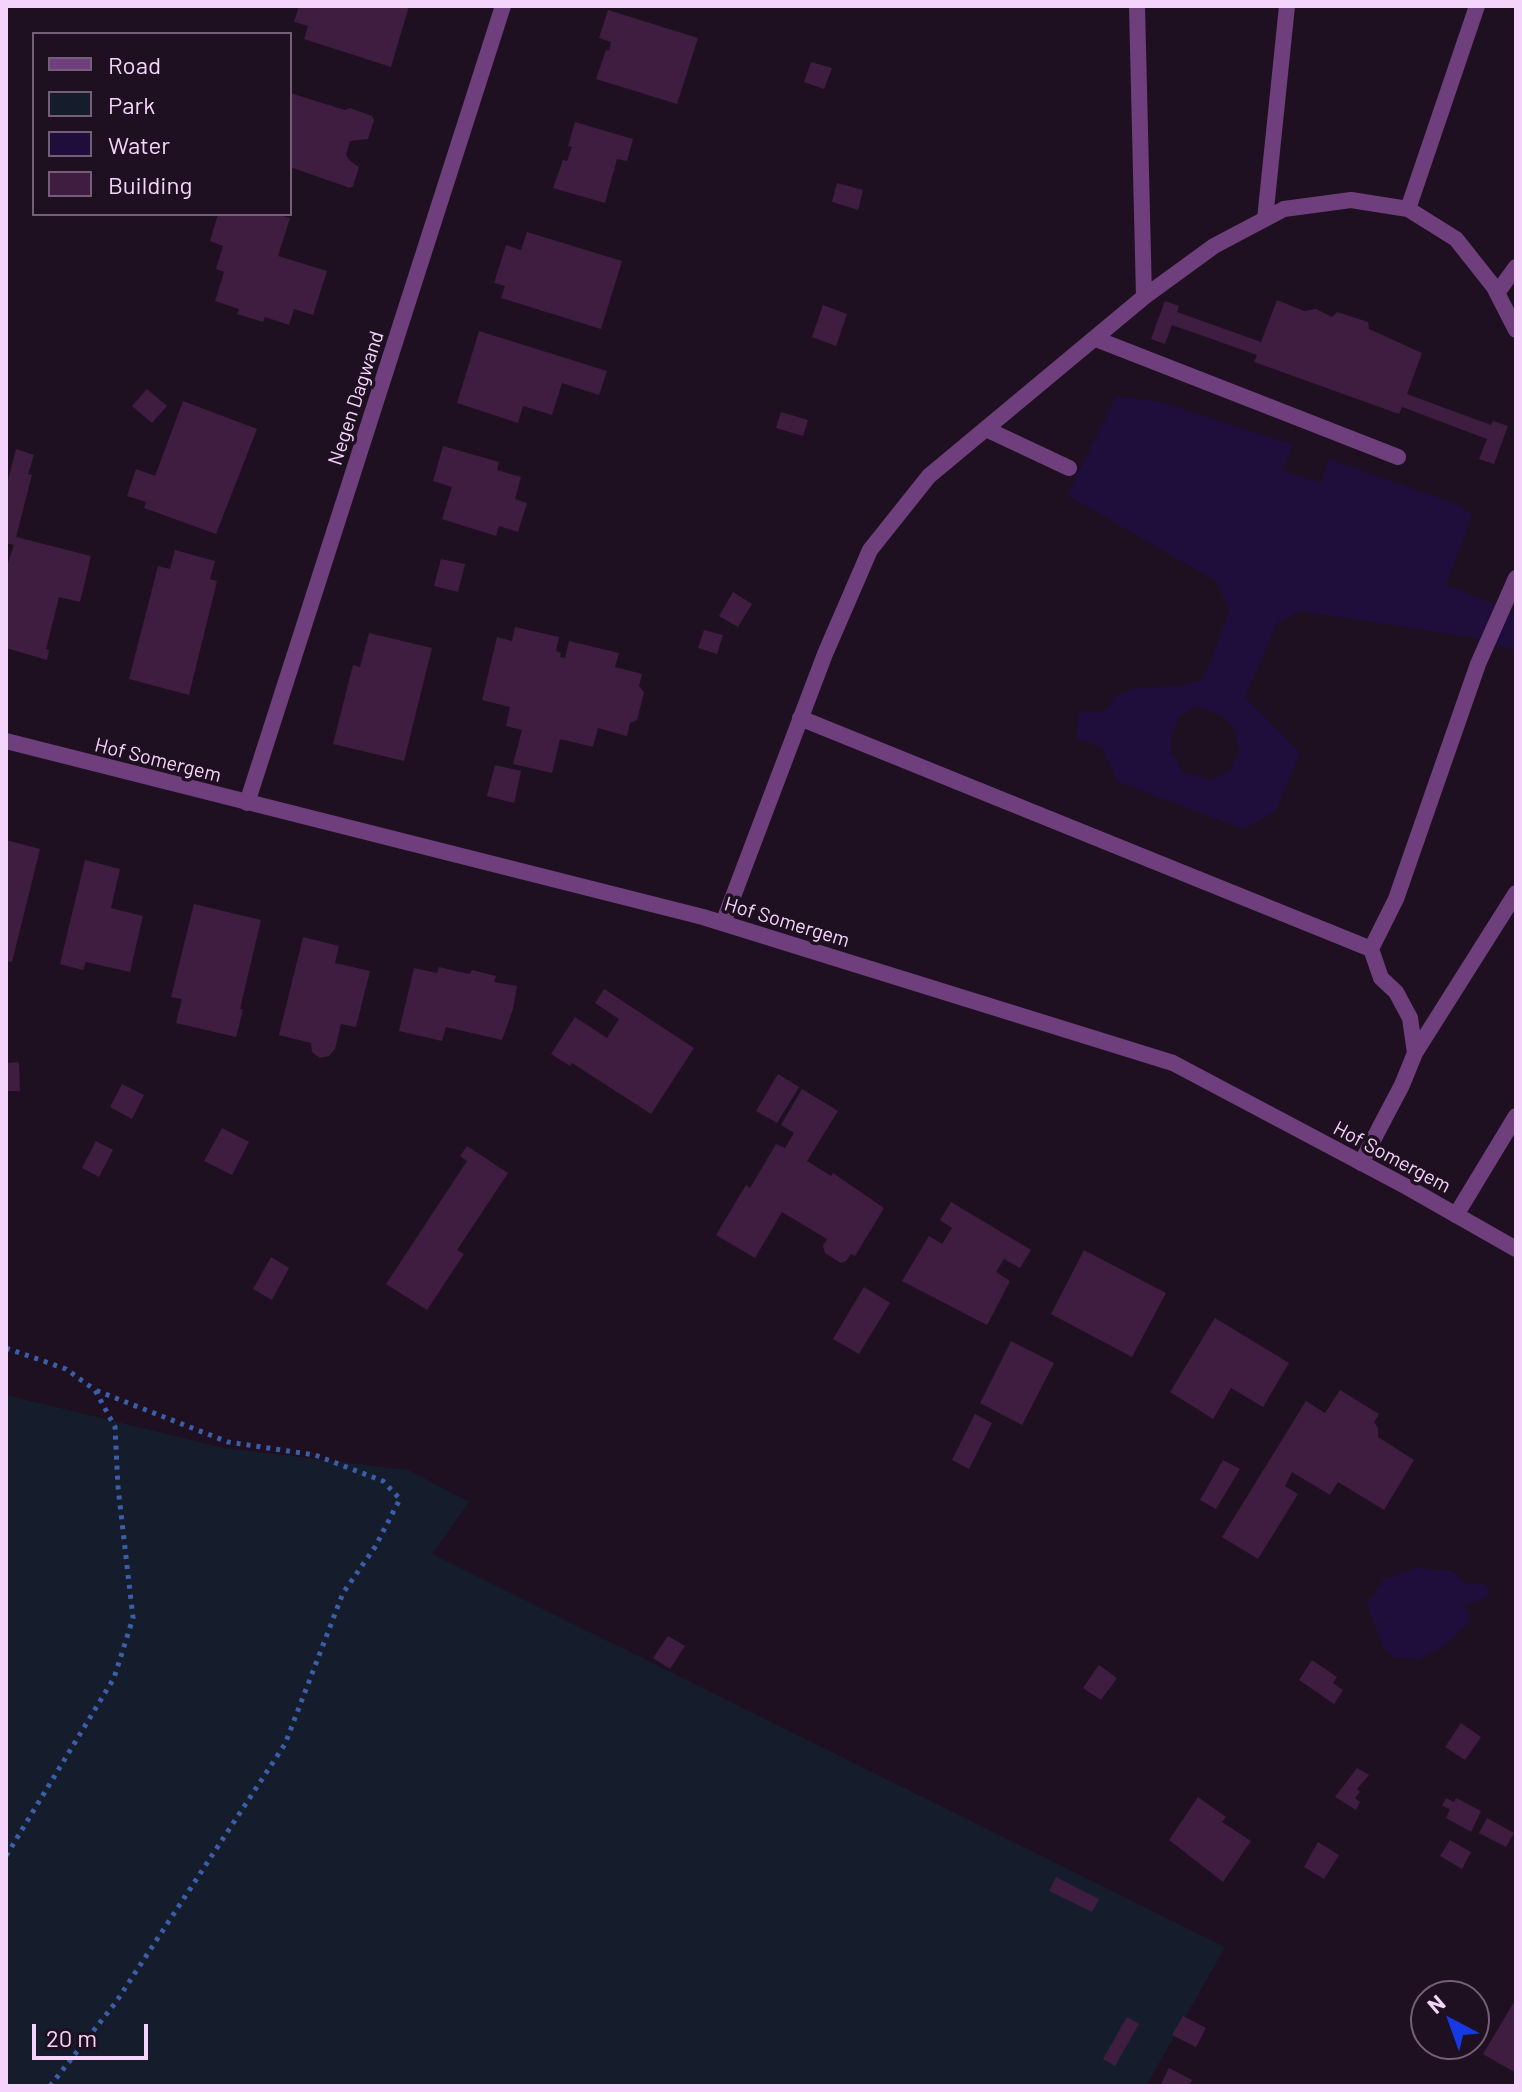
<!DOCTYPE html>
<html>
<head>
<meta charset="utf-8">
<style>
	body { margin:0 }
	#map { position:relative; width:1522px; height:2092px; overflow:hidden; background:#1f1021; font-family:Barlow,sans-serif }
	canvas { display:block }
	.frame { position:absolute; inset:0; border:8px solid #f5d4fb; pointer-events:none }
	.legend { position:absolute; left:32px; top:32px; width:260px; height:184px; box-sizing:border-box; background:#1f1021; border:2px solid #755e78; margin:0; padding:10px 14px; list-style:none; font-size:24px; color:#f5d4fb }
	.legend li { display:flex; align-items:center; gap:16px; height:40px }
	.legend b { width:40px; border:2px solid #755e78 }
	.north { position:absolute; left:1410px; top:1980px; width:80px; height:80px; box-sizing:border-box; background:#1f1021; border:2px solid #755e78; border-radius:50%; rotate:319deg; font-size:22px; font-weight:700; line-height:32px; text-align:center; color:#f5d4fb }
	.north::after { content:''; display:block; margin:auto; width:28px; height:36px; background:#1639e5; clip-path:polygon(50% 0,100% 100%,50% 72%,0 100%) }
	.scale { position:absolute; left:32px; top:2024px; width:116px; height:36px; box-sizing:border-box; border:4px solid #f5d4fb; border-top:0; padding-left:10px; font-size:24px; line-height:28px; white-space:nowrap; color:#f5d4fb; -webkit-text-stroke:6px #1f1021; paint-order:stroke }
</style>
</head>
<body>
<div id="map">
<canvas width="1522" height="2092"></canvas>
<div class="frame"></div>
<ul class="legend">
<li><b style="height:10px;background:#6e3f7c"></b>Road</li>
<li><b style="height:22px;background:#151d2d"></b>Park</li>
<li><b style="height:22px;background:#1f0e3c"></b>Water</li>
<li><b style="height:22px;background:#3e1d40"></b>Building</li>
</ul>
<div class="north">N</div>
<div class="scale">20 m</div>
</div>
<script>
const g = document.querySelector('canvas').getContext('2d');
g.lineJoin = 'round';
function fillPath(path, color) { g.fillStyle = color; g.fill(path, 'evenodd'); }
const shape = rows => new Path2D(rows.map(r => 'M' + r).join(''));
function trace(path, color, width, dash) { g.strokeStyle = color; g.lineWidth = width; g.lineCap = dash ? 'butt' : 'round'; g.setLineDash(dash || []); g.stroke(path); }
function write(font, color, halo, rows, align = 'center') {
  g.font = font + ' Barlow,sans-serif'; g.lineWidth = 7; g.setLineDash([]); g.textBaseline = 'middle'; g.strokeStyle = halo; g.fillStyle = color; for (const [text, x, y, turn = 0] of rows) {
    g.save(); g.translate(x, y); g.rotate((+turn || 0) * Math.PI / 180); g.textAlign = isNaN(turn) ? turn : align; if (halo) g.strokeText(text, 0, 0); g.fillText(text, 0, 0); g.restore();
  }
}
fillPath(shape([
	[6,1395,224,1448,408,1470,469,1502,432,1554,1225,1947,1146,2086,6,2086]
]), '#151d2d');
fillPath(shape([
	[1116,396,1162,402,1293,445,1282,470,1320,483,1329,459,1461,506,1472,515,1446,585,1516,613,1516,651,1472,637,1300,611,1277,623,1245,697,1300,753,1275,812,1243,829,1117,781,1101,746,1076,739,1079,712,1104,712,1115,696,1135,688,1180,686,1203,680,1230,610,1216,581,1067,495],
	[1195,706,1220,714,1235,729,1239,751,1230,770,1211,780,1183,772,1171,751,1171,736,1179,716],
	[1416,1568,1452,1571,1467,1584,1483,1583,1490,1589,1486,1598,1465,1605,1471,1620,1443,1647,1418,1659,1394,1658,1383,1647,1367,1604,1384,1579]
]), '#1f0e3c');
fillPath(shape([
	[299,6,409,6,391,67,304,39,308,26,294,22],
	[608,10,698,38,677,104,596,79,606,50,609,51,611,42,599,38],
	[811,62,832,68,824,89,804,82],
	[290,93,345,110,350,108,372,116,374,120,368,139,350,141,346,155,349,160,359,167,353,186,350,188,290,167],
	[575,122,633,139,627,161,617,159,605,203,553,188,563,160,567,161,572,147,568,146],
	[837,183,863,190,858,210,832,202],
	[218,214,276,214,290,218,278,256,327,271,313,315,294,309,289,325,265,317,263,322,237,314,239,309,215,301,224,272,216,269,223,246,210,241],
	[527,232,622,261,601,329,501,298,505,286,494,283,506,245,521,250],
	[1277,300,1304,311,1316,309,1332,317,1337,312,1368,322,1369,329,1422,353,1407,394,1491,425,1493,421,1508,426,1494,464,1479,459,1487,439,1402,407,1399,414,1254,362,1257,355,1172,325,1165,344,1151,339,1165,301,1179,306,1177,312,1261,342],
	[823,305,847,314,836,346,812,337],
	[479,331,607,371,599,395,562,383,552,415,523,406,518,423,457,403],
	[147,389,167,406,152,423,132,406],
	[183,401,257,429,216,534,144,508,146,502,127,496,136,469,155,476],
	[781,412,808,420,803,436,776,428],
	[443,446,499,462,497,470,521,477,515,499,527,503,518,532,499,526,496,536,442,519,452,487,433,481],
	[16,449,34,455,28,474,32,475,16,537,91,556,80,602,59,597,46,649,49,650,47,660,6,648,6,568,14,545,6,543,6,488],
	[175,550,215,561,210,579,217,581,189,695,129,679,158,566,170,569],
	[441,559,465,564,458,592,434,586],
	[733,592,752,604,738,627,719,616],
	[515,627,559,637,556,651,561,653,560,657,565,658,569,641,619,653,615,667,642,674,639,686,644,692,637,720,630,723,627,736,598,728,593,747,560,739,552,773,513,764,522,730,506,726,510,707,482,700,497,637,512,641],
	[704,630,723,635,717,654,698,648],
	[369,633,432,648,404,761,333,744,353,665,360,667],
	[495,765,521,771,514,803,487,796],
	[6,840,40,849,12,962,6,961],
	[85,860,120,869,111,908,143,916,130,972,86,962,83,970,60,964],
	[194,904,261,920,240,1009,243,1010,236,1037,176,1023,182,999,171,997],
	[303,937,339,946,335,963,370,971,356,1027,341,1024,335,1049,329,1056,320,1058,312,1052,311,1043,279,1035],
	[439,967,464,973,470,974,472,970,496,976,494,982,517,986,513,1009,502,1040,446,1027,442,1041,399,1031,414,968,437,973],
	[604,989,694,1048,651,1114,572,1063,570,1066,551,1054,575,1017,607,1038,619,1019,595,1003],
	[19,1062,20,1091,6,1091,6,1063],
	[778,1074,799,1087,777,1123,756,1111],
	[122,1084,144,1095,132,1119,110,1107],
	[802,1089,838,1111,807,1161,831,1176,833,1173,884,1208,855,1256,851,1254,846,1261,841,1263,825,1253,823,1246,827,1239,782,1212,755,1258,716,1235,746,1185,750,1188,776,1144,785,1148,794,1133,781,1125],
	[222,1128,249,1142,232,1175,204,1161],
	[96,1141,113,1150,99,1177,82,1168],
	[467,1146,508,1173,457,1250,464,1254,427,1310,386,1284,467,1161,460,1156],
	[951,1202,1031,1250,1020,1268,1004,1259,996,1272,1010,1281,987,1325,902,1281,929,1236,942,1244,952,1228,940,1220],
	[1084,1250,1166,1293,1132,1357,1051,1314],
	[271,1257,289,1268,272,1300,253,1289],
	[864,1287,890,1303,859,1354,833,1339],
	[1215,1318,1289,1363,1263,1407,1231,1388,1213,1419,1170,1392],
	[1011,1341,1054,1363,1022,1425,980,1403],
	[1340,1390,1379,1414,1374,1422,1378,1428,1378,1437,1414,1460,1384,1510,1338,1482,1330,1495,1292,1472,1285,1486,1298,1494,1258,1559,1222,1537,1306,1401,1325,1413],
	[975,1414,992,1423,969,1469,952,1460],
	[1223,1460,1240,1469,1216,1509,1200,1500],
	[668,1636,685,1646,670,1669,653,1658],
	[1312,1660,1337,1677,1333,1683,1343,1690,1334,1704,1299,1680],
	[1099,1665,1117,1678,1101,1700,1083,1688],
	[1461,1723,1481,1737,1465,1760,1445,1747],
	[1357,1768,1369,1775,1357,1789,1360,1792,1355,1798,1360,1802,1356,1810,1335,1797],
	[1198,1797,1226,1817,1222,1822,1251,1841,1223,1882,1169,1840],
	[1446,1798,1454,1802,1456,1798,1481,1811,1471,1832,1446,1818,1450,1809,1442,1806],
	[1487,1818,1514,1833,1506,1847,1479,1833],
	[1450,1840,1471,1852,1462,1869,1440,1856],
	[1318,1842,1339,1855,1324,1879,1304,1867],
	[1056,1877,1099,1899,1092,1912,1049,1891],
	[1514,2002,1516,2003,1516,2073,1483,2054],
	[1183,2016,1206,2028,1196,2047,1172,2035],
	[1127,2017,1139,2024,1115,2066,1103,2059],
	[1169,2068,1192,2080,1189,2086,1160,2086]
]), '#3e1d40');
trace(shape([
	[6,1348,66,1369,95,1390,115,1427,118,1487,133,1618,114,1678,6,1856],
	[50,2086,116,2002,285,1744,343,1593,375,1547,400,1499,383,1481,315,1455,228,1442,95,1390]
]), '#3a5ea9', 5, [4, 6]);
trace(shape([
	[1137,6,1144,297],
	[1408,209,1477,6],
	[1265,219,1287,6],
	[1497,293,1516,267],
	[1096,339,1398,457],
	[986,429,1069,468],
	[800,718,1371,949],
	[723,923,825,654,870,550,929,476,1144,297,1214,246,1284,209,1351,200,1408,209,1456,239,1494,287,1516,330],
	[1415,1053,1516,893],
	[1361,1163,1402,1085,1415,1053,1410,1018,1396,992,1381,978,1371,949,1396,899,1478,664,1516,578],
	[1456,1215,1516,1116]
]), '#6e3f7c', 16);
trace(shape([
	[6,741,703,917,1173,1063,1407,1187,1516,1249],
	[247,803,503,6]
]), '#6e3f7c', 16);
write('20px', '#f5d4fb', '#1f1021', [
	["Negen Dagwand",356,398,-72],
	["Hof Somergem",158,760,14],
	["Hof Somergem",787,922,17],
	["Hof Somergem",1392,1157,28]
]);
</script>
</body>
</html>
